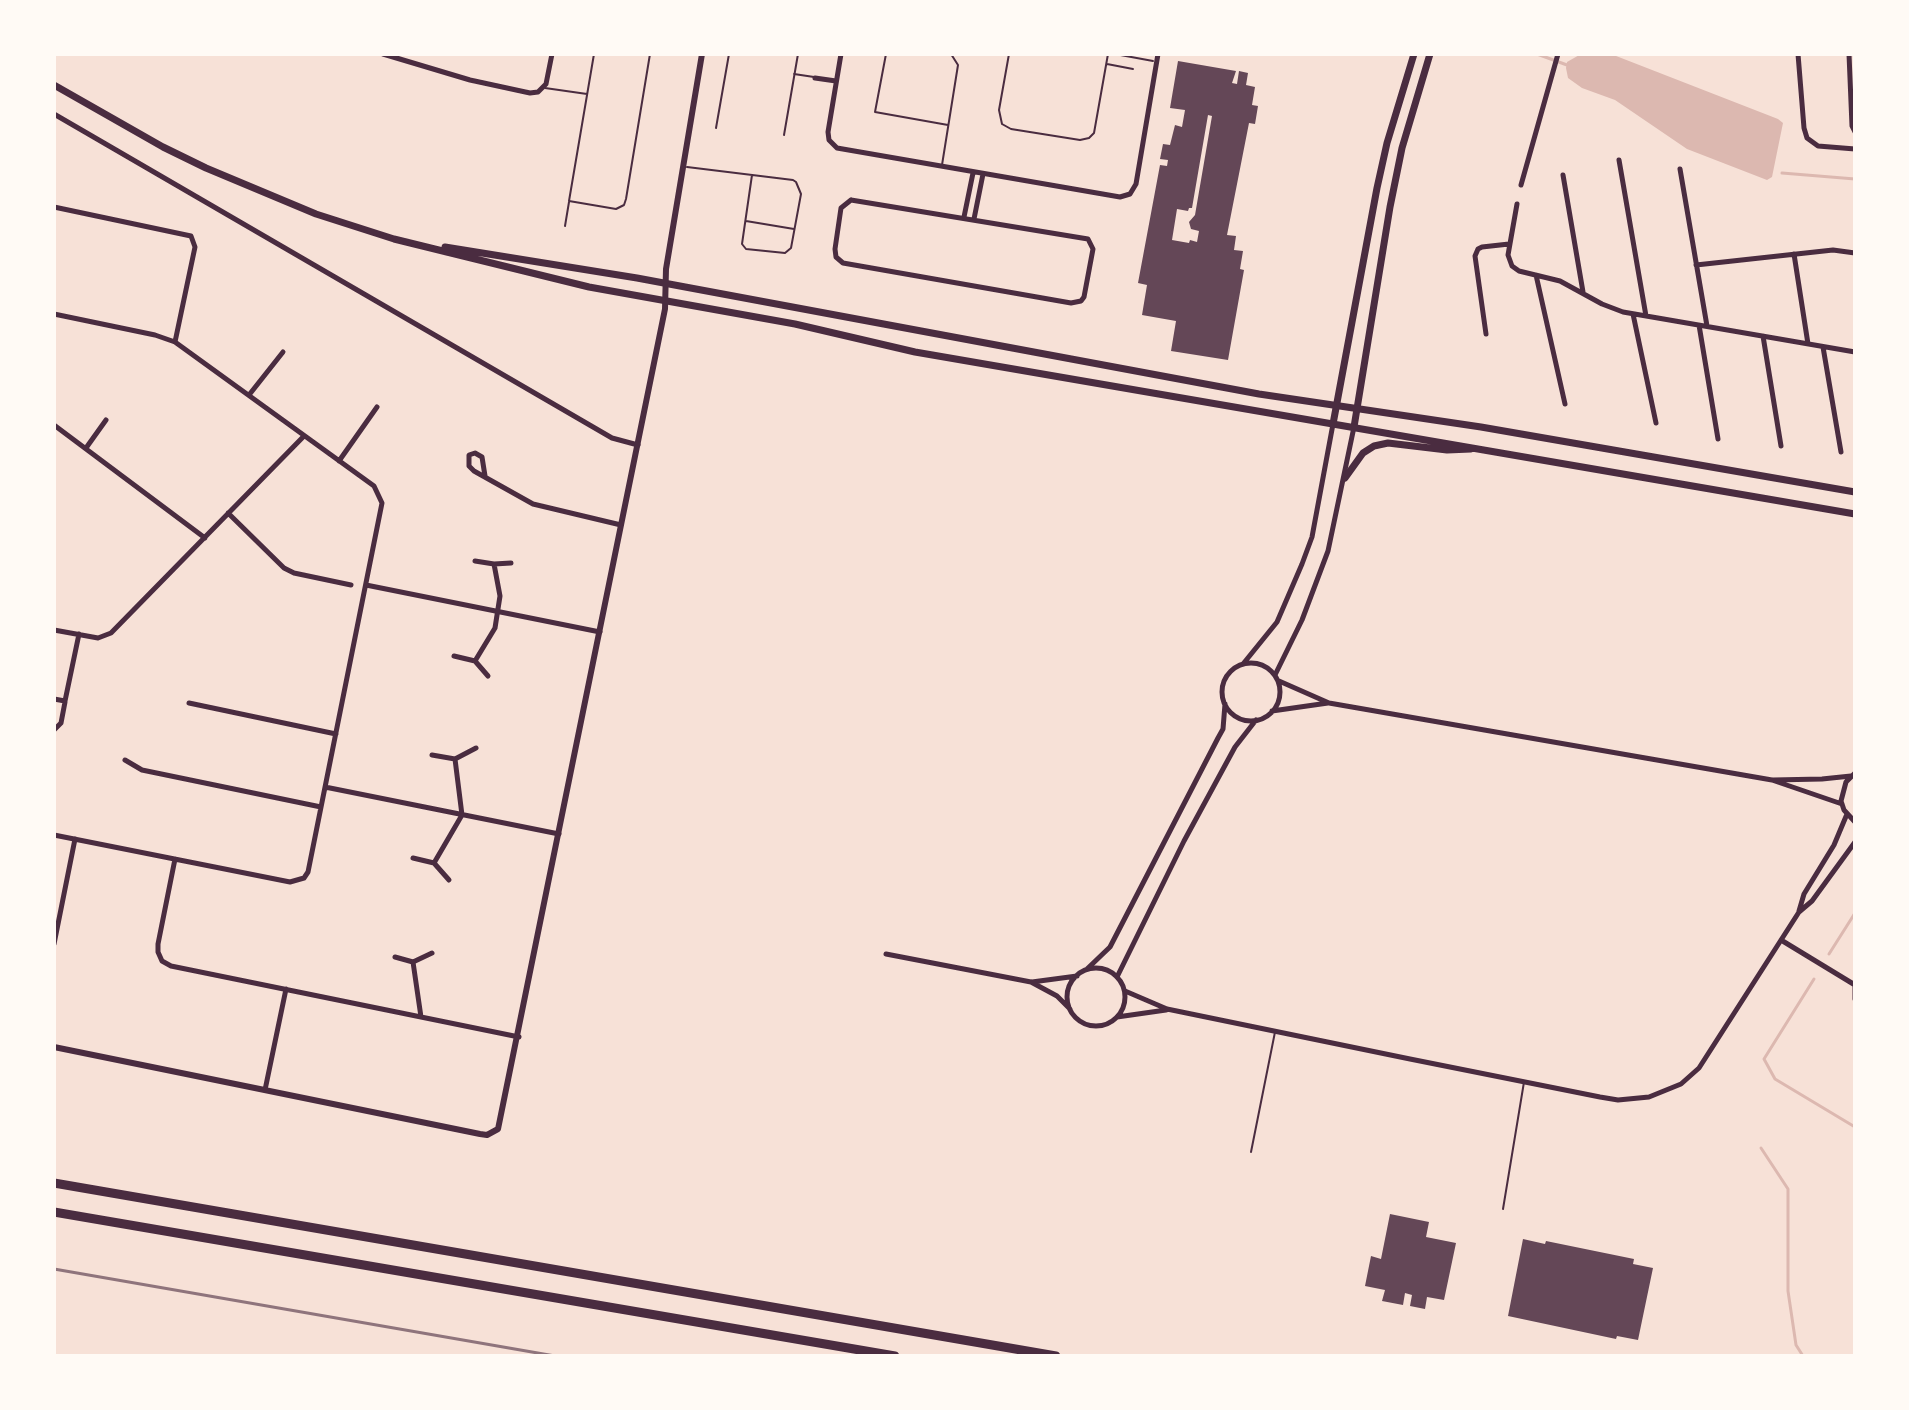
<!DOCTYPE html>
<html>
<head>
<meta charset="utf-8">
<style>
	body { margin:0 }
	#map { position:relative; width:1909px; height:1410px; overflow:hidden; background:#f7e1d7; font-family:"Sofia Sans Condensed",sans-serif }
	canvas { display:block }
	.frame { position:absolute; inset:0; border:56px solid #fffaf5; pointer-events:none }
</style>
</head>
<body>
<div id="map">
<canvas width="1909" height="1410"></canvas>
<div class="frame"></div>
</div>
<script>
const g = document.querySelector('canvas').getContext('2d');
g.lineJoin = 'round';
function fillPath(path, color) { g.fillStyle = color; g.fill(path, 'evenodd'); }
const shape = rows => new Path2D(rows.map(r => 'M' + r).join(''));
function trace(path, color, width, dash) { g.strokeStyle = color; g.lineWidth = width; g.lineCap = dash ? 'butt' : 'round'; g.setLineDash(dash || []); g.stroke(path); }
fillPath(shape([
	[1581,54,1611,54,1778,119,1783,123,1772,177,1767,180,1687,149,1615,100,1582,88,1568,78,1566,68,1567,62]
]), '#dcb8b0');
trace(shape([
	[1537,54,1567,65],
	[1782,173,1855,179],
	[1829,954,1855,913],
	[1814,979,1764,1059,1775,1079,1855,1127],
	[1761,1148,1788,1189,1788,1291,1796,1345,1803,1356]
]), '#dcb8b0', 3);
fillPath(shape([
	[1178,61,1236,71,1232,83,1237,84,1239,71,1248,73,1246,85,1255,87,1252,105,1258,106,1255,124,1249,123,1227,235,1236,236,1234,250,1243,251,1240,269,1244,270,1228,360,1171,351,1176,321,1142,315,1147,285,1138,283,1160,165,1167,166,1168,160,1160,159,1163,144,1170,145,1175,125,1182,127,1185,110,1170,108],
	[1208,115,1212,116,1195,215,1189,222,1191,229,1199,231,1197,242,1190,240,1189,243,1172,240,1177,209,1188,211,1189,208,1192,208],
	[1390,1214,1429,1222,1426,1237,1456,1243,1444,1300,1427,1297,1425,1309,1410,1306,1412,1295,1405,1293,1403,1305,1382,1301,1385,1290,1365,1286,1371,1256,1381,1259],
	[1523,1239,1545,1244,1546,1241,1634,1259,1633,1264,1653,1268,1638,1340,1617,1336,1616,1339,1508,1316]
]), '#644757');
trace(shape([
	[594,54,569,201,616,209,624,205,626,199,650,54],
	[886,54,875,112,948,125],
	[1009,54,999,110,1002,124,1011,129,1080,140,1089,138,1094,133,1108,54],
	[1115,54,1153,61],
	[1107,64,1133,69],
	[794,74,814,77],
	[545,88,587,94],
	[716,128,729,54],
	[784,135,798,54],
	[942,165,958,65,951,54],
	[687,167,793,180,796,182,801,194,791,248,785,253,746,249,742,244,752,175],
	[746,221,794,229],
	[565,226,569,202],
	[1251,1152,1275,1032],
	[1503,1209,1524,1082]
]), '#4a2c40', 2);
trace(shape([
	[383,54,470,80,530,93,538,92,546,84,552,54],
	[841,54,828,132,829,140,837,148,1120,197,1130,194,1136,184,1158,54],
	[1798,54,1804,128,1807,138,1818,146,1855,149],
	[1849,54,1852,126,1855,132],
	[815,78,836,81],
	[54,114,612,438,638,445],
	[1619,160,1646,316],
	[1680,169,1707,326],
	[1563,175,1583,292],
	[1521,185,1558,54],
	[851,200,1088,239,1093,249,1084,297,1081,301,1071,303,843,263,836,257,835,249,841,208,851,200],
	[1517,204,1508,255,1512,266,1519,271,1560,281,1602,304,1623,312,1855,352],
	[54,207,191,236,195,247,175,342],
	[964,217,973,173],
	[974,219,983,174],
	[1794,254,1808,344],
	[1696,265,1833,250,1855,253],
	[1536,275,1565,404],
	[54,314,155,335,175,342,374,486,382,503,308,872,304,878,290,882,54,835],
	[1633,314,1656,423],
	[1699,325,1718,439],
	[1486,334,1475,256,1478,249,1482,247,1509,244],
	[1763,336,1781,446],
	[1823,347,1841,452],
	[249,395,283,352],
	[54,425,205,538],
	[86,448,106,420],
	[339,461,377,407],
	[485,476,482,457,475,453,469,455,469,466,474,471,533,504,621,525],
	[228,513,284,568,294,573,351,585],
	[475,561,494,564,511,563],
	[366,585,600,632],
	[54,630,98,638,111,633,304,436],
	[454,656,475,661,495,628,500,596,494,564],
	[475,661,488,676],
	'1222 692a29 29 0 1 1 58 0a29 29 0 1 1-58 0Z',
	[1243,664,1277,622,1302,564,1312,537,1333,424],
	[1275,675,1302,620,1328,551,1354,427],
	[1279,681,1329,703,1772,780,1842,804],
	[54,699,65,701,79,634],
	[189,703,336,734],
	[1272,711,1328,703],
	[54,730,61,723,65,702],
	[432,755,455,759,476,748],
	[125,760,142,770,321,807],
	[1855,773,1846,782,1841,801,1844,810,1855,822],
	[1773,780,1822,779,1851,776],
	[325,787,559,834],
	[413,858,434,863,449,880],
	[175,859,158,944,158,952,162,961,171,966,519,1037],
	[434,863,462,815,455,759],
	[1799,911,1804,894,1834,845,1847,814],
	[1781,940,1855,985,1855,999],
	[54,944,75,839],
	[886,954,1031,982,1057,996,1070,1009],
	[395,957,413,962,421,1017],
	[413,962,432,953],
	'1067 997a29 29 0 1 1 58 0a29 29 0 1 1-58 0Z',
	[1087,969,1110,947,1218,738,1223,729,1225,704],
	[1117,977,1184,841,1235,747,1256,720],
	[1032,982,1077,976],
	[1125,991,1167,1009,1410,1059,1600,1097,1618,1100,1649,1097,1681,1084,1699,1068,1799,912,1812,901,1855,842],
	[1117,1017,1166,1010],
	[265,1090,286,989]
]), '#4a2c40', 5);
trace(shape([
	[54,1047,480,1134,487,1135,498,1129,665,309,666,269,702,54]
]), '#4a2c40', 6);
trace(shape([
	[1333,424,1377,188,1387,143,1414,54],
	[1354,427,1390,207,1402,148,1430,54]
]), '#4a2c40', 7);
trace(shape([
	[54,85,163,147,206,168,316,214,394,239,589,287,795,324,915,352,1855,514],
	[445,247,637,278,1259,394,1481,427,1855,492],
	[1345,478,1363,453,1374,446,1388,443,1447,450,1471,449]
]), '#4a2c40', 7);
trace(shape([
	[54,1183,1056,1356],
	[54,1212,895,1356]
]), '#4a2c40', 9);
trace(shape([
	[54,1269,555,1356]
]), '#8f747c', 3);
</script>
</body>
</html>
